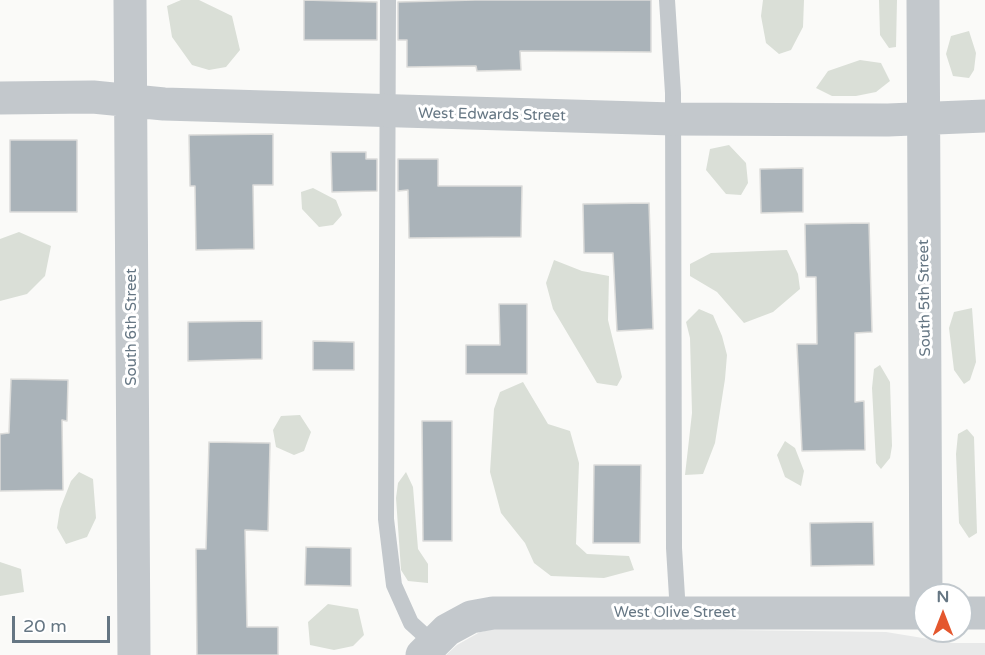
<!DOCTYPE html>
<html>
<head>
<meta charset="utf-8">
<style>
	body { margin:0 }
	#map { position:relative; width:985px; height:655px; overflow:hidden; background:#fafaf8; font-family:"Varela Round",sans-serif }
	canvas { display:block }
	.north { position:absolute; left:913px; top:583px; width:60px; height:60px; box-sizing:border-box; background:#fff; border:2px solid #c1c8cd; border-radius:50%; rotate:0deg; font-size:16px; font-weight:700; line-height:24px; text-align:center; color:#657683 }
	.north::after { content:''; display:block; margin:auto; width:21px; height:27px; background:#e4572e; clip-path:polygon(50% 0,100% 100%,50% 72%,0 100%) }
	.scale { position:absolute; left:12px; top:616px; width:98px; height:27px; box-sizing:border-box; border:3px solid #657683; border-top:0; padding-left:8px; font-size:18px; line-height:21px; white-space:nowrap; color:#657683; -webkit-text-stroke:4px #fff; paint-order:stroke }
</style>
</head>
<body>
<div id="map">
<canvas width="985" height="655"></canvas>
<div class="north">N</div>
<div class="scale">20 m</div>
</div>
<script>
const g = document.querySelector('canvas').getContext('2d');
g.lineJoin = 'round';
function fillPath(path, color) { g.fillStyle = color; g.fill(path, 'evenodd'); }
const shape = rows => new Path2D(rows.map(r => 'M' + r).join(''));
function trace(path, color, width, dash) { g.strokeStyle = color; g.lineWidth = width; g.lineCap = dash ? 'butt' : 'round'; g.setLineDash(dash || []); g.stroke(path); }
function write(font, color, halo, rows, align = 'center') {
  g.font = font + ' "Varela Round",sans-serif'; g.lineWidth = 6; g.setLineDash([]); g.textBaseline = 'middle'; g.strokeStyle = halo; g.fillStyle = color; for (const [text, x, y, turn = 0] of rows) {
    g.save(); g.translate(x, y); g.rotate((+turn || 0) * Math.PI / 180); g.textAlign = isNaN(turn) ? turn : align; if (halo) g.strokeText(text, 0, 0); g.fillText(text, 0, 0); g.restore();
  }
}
fillPath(shape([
	[503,627,886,632,953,643,985,643,985,655,446,655,457,645,480,632]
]), '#e8e9e9');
fillPath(shape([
	[181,0,199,0,232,16,240,50,226,67,209,70,192,65,172,37,167,6],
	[763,0,804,0,803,27,791,50,779,54,766,43,761,16],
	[879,0,897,0,896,47,889,48,880,35],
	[969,31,976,53,974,70,969,78,953,76,946,54,951,36],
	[860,60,881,63,890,81,876,92,856,96,832,96,816,88,828,71],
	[729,145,746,163,748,183,741,195,726,194,706,170,710,149],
	[313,188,336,200,342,215,333,225,319,227,302,209,301,192],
	[19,232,51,246,45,276,27,294,0,301,0,239],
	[787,250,798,274,800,289,773,312,744,323,717,292,690,276,690,264,711,253],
	[554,260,582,271,609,276,608,320,622,377,617,386,597,383,553,309,546,283],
	[972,308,976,362,970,380,964,384,954,370,949,328,954,312],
	[699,309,713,315,722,336,727,355,725,379,715,443,703,474,685,475,692,413,690,338,686,322],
	[880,365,890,382,892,446,890,458,881,469,876,463,872,388,874,369],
	[523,382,548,424,570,431,579,463,576,544,587,554,629,556,634,570,604,578,551,576,534,563,525,543,501,513,490,472,494,409,500,392],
	[300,415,311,432,304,451,294,455,276,447,273,430,281,416],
	[967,429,974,437,977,533,969,538,959,523,956,454,958,434],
	[785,441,795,448,804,471,801,486,785,477,777,455],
	[79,472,93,479,96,518,87,537,66,544,57,528,60,509,71,481],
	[406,472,413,487,418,549,428,564,428,583,408,581,401,570,396,498,398,483],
	[0,562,21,569,24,592,0,596],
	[328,604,358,609,364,635,353,646,334,650,310,645,308,622]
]), '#dadfd7');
const building = shape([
	[304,0,377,2,377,40,304,40,304,0],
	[475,0,651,0,651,52,520,51,521,70,477,71,476,66,407,67,407,40,398,40,398,2,475,0],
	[273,134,273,185,253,185,254,249,196,250,195,186,190,186,189,135,273,134],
	[10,140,77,140,77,212,10,212,10,140],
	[331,152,366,152,366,159,377,159,377,191,332,192,331,152],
	[398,159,438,159,438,186,522,186,521,237,409,238,408,190,398,191,398,159],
	[803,168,803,212,761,213,760,169,803,168],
	[649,203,653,329,617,331,613,253,584,253,583,204,649,203],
	[869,223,872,332,855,333,855,402,864,401,865,450,802,451,797,344,817,344,816,277,806,277,805,224,869,223],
	[499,304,527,304,527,374,466,374,466,345,500,345,499,304],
	[262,321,262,359,188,361,188,322,262,321],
	[313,341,354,342,354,370,313,370,313,341],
	[11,379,68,380,67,421,62,420,63,490,0,491,0,434,9,433,11,379],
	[422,421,452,421,452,541,423,541,422,421],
	[209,442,270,443,268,531,245,530,247,627,278,627,278,655,197,655,196,549,206,549,209,442],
	[594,465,641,465,640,543,593,543,594,465],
	[873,522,874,565,811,566,810,523,873,522],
	[306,547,351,548,351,586,305,585,306,547]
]);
fillPath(building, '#aab3b9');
trace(building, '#dcdcda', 1.5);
trace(shape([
	[388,0,386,519,394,585,411,623,433,643],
	[667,0,673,93,674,548,678,613]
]), '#c3c8cc', 16);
trace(shape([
	[130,0,134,655],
	[923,0,926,595],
	[0,98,93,97,164,104,673,119,888,120,985,116],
	[961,613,985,613],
	[422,655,447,630,471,617,493,613,925,613]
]), '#c3c8cc', 33);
write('15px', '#657683', '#fff', [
	["West Edwards Street",492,115,1],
	["South 5th Street",925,298,-91],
	["South 6th Street",132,327,-90],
	["West Olive Street",675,613]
]);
</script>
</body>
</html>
